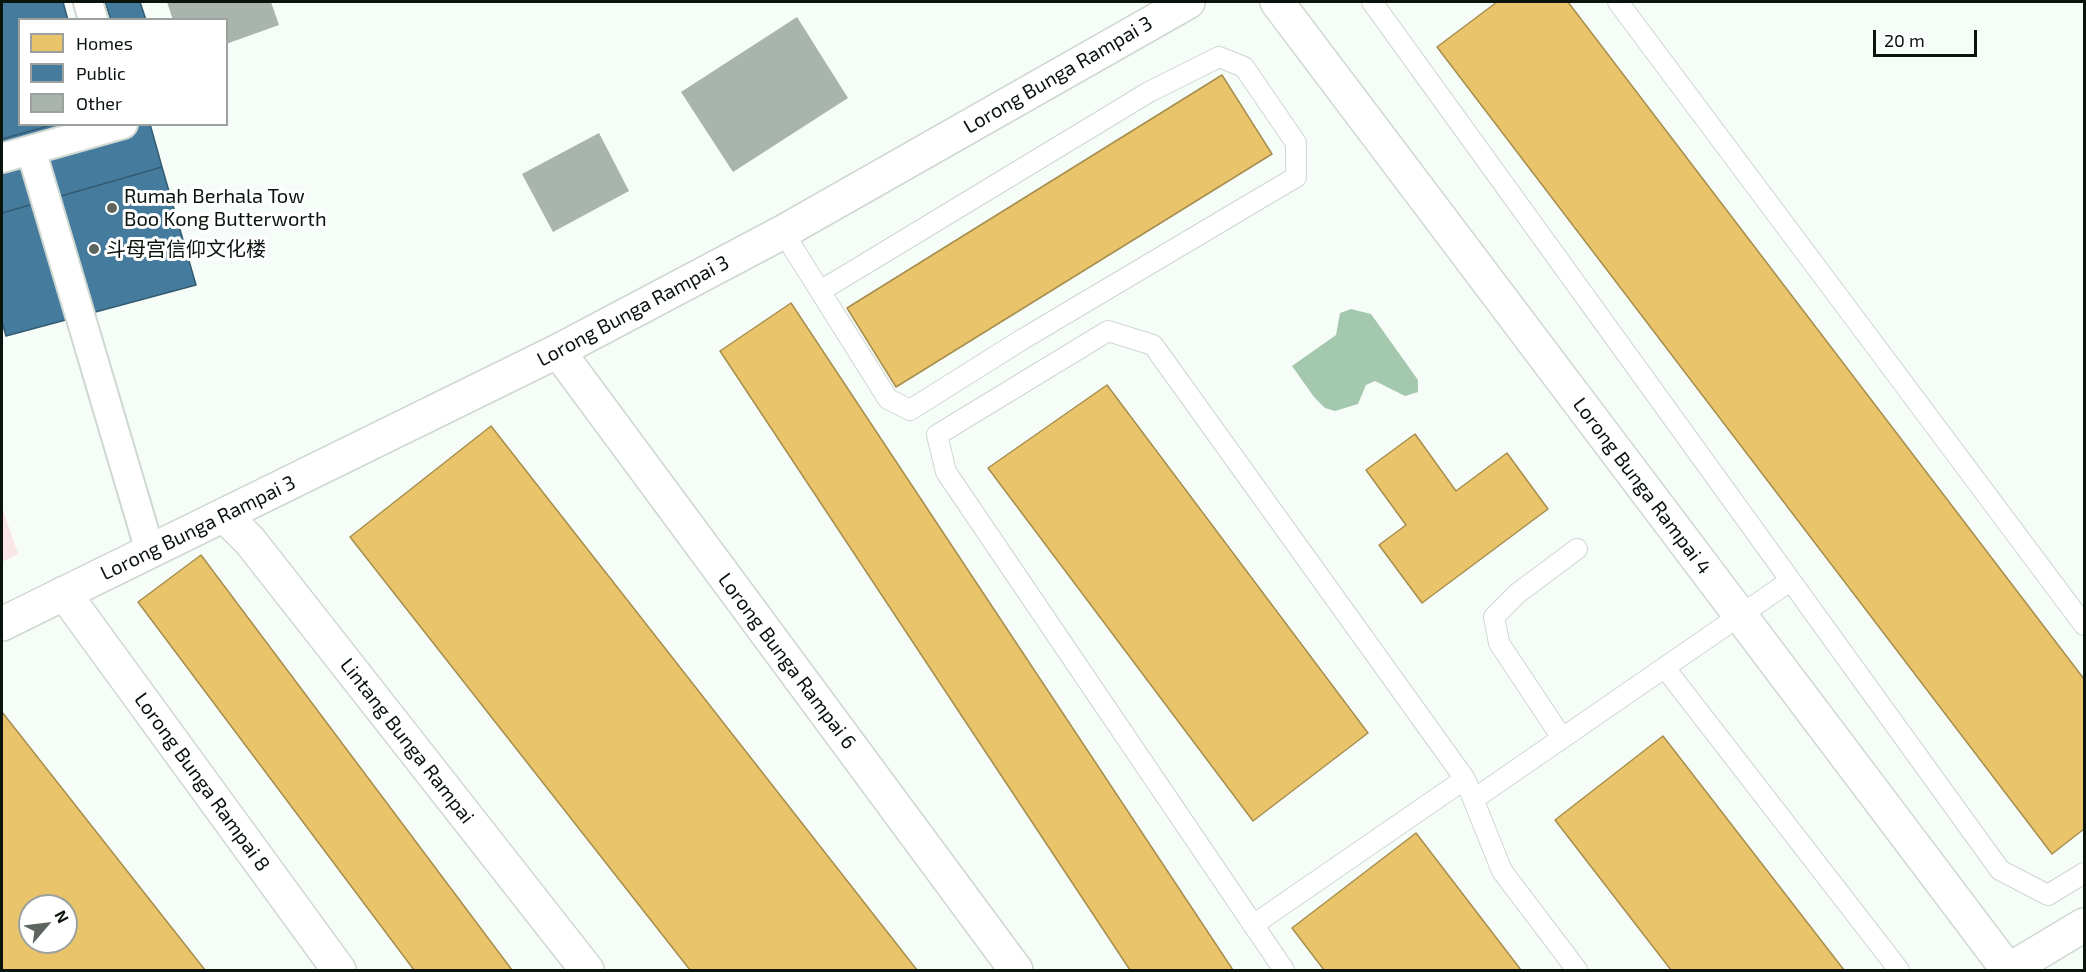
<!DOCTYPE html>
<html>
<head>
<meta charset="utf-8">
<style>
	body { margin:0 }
	#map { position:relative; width:2086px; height:972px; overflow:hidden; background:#f6fcf7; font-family:"Exo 2",sans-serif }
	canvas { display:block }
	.frame { position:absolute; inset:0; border:3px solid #0a130c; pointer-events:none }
	.legend { position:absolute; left:18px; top:18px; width:210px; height:108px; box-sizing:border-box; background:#fff; border:2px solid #9da19e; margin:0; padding:8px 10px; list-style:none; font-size:18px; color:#0a130c }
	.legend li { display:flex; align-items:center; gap:12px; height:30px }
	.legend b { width:30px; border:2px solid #9da19e }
	.north { position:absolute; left:18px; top:894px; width:60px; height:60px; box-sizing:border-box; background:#fff; border:2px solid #9da19e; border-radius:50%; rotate:62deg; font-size:16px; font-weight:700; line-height:24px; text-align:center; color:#0a130c }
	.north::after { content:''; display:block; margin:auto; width:21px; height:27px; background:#5d655e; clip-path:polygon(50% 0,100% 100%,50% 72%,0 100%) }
	.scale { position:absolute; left:1873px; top:30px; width:104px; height:27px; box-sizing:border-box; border:3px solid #0a130c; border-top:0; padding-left:8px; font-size:18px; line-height:21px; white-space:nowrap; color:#0a130c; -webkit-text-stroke:4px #fff; paint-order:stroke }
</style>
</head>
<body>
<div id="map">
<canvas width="2086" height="972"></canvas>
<div class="frame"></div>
<ul class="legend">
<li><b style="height:16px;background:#e9c46a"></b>Homes</li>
<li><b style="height:16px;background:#457b9d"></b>Public</li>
<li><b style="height:16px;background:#a8b4ac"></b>Other</li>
</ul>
<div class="north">N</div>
<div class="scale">20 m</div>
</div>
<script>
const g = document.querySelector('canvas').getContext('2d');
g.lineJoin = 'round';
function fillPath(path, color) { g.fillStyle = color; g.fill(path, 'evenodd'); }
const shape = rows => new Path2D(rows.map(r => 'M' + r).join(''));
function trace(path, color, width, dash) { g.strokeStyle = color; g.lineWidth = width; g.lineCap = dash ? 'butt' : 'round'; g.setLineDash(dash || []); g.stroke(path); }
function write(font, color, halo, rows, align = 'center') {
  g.font = font + ' "Exo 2","Noto Sans SC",sans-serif'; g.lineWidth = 6; g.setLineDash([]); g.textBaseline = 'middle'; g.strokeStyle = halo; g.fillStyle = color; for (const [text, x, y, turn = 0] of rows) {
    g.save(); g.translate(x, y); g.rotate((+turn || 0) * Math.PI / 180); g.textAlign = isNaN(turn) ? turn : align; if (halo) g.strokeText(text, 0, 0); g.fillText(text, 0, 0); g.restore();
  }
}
fillPath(shape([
	[2,507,18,554,2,562]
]), '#fae5e7');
fillPath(shape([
	[1351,309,1371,314,1418,380,1418,392,1405,396,1375,381,1366,385,1358,404,1335,411,1325,408,1314,397,1292,366,1336,335,1340,313]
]), '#a4c8ae');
const homes = shape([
	[1497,2,1568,2,2084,679,2084,829,2052,854,1437,47,1497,2],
	[1222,75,1272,154,896,387,847,308,1222,75],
	[791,303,1233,970,1130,970,720,351,791,303],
	[1107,385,1368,733,1253,821,988,468,1107,385],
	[491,426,917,970,690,970,350,537,491,426],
	[1415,434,1456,491,1507,453,1548,509,1422,603,1379,545,1406,525,1366,470,1415,434],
	[201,555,512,970,414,970,138,602,201,555],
	[2,712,205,970,2,970,2,712],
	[30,906,66,906,66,942,30,942,30,906],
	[1663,736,1844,970,1671,970,1555,820,1663,736],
	[1416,833,1521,970,1324,970,1292,928,1416,833]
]);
fillPath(homes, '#e9c46a');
trace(homes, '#a68f4e', 1.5);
const public = shape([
	[2,2,63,2,68,20,20,20,20,124,55,124,2,139,2,2],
	[105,2,140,2,146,20,111,20,105,2],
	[55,124,150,124,162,167,2,213,2,139,55,124],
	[162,167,196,285,6,336,2,322,2,213,162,167]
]);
fillPath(public, '#457b9d');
trace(public, '#335c72', 1.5);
fillPath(shape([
	[167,2,271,2,279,25,226,44,226,20,173,20],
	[797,17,848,98,733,172,681,92],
	[599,133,629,191,553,232,522,174]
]), '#a8b4ac');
const service = shape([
	[1372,2,2000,870,2048,895,2084,873],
	[1618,2,2084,625],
	[783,232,888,399,910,410,1023,339,1296,177,1296,143,1244,67,1219,57,1149,92,822,290],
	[1665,668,1899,970],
	[1562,738,1499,643,1494,617,1518,593,1577,549],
	[1474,799,1790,581],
	[1253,925,1465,779],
	[1284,970,946,472,937,435,1108,331,1153,345,1465,779,1502,871,1577,970]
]);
const pedestrian = shape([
	[88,2,93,20],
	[31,150,150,551],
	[2,158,123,124]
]);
const minor = shape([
	[1277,2,2008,970],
	[558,351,1016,970],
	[224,515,250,541,587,970],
	[64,593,339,970],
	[2,624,558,351,783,232,1188,2],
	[2009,970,2084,925]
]);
trace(service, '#cfd7d1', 22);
trace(pedestrian, '#cfd7d1', 32);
trace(minor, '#cfd7d1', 36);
trace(service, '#fefffe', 20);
trace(pedestrian, '#fefffe', 28);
trace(minor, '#fefffe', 33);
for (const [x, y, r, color] of [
	[112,208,6,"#5d655e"],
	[94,249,6,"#5d655e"]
]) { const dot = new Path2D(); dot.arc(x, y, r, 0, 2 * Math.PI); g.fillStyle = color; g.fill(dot); trace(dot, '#fff', 2); }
write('20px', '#0a130c', '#fff', [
	["Lorong Bunga Rampai 3",1058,75,-30],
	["Lorong Bunga Rampai 3",633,311,-28],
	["Lorong Bunga Rampai 4",1642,486,53],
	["Lorong Bunga Rampai 3",198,528,-26],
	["Lorong Bunga Rampai 6",787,661,53],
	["Lintang Bunga Rampai",407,741,52],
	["Lorong Bunga Rampai 8",202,782,54]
]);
write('20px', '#0a130c', '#fff', [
	["Rumah Berhala Tow",124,196],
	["Boo Kong Butterworth",124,219],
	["斗母宫信仰文化楼",106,249]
], 'left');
</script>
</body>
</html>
